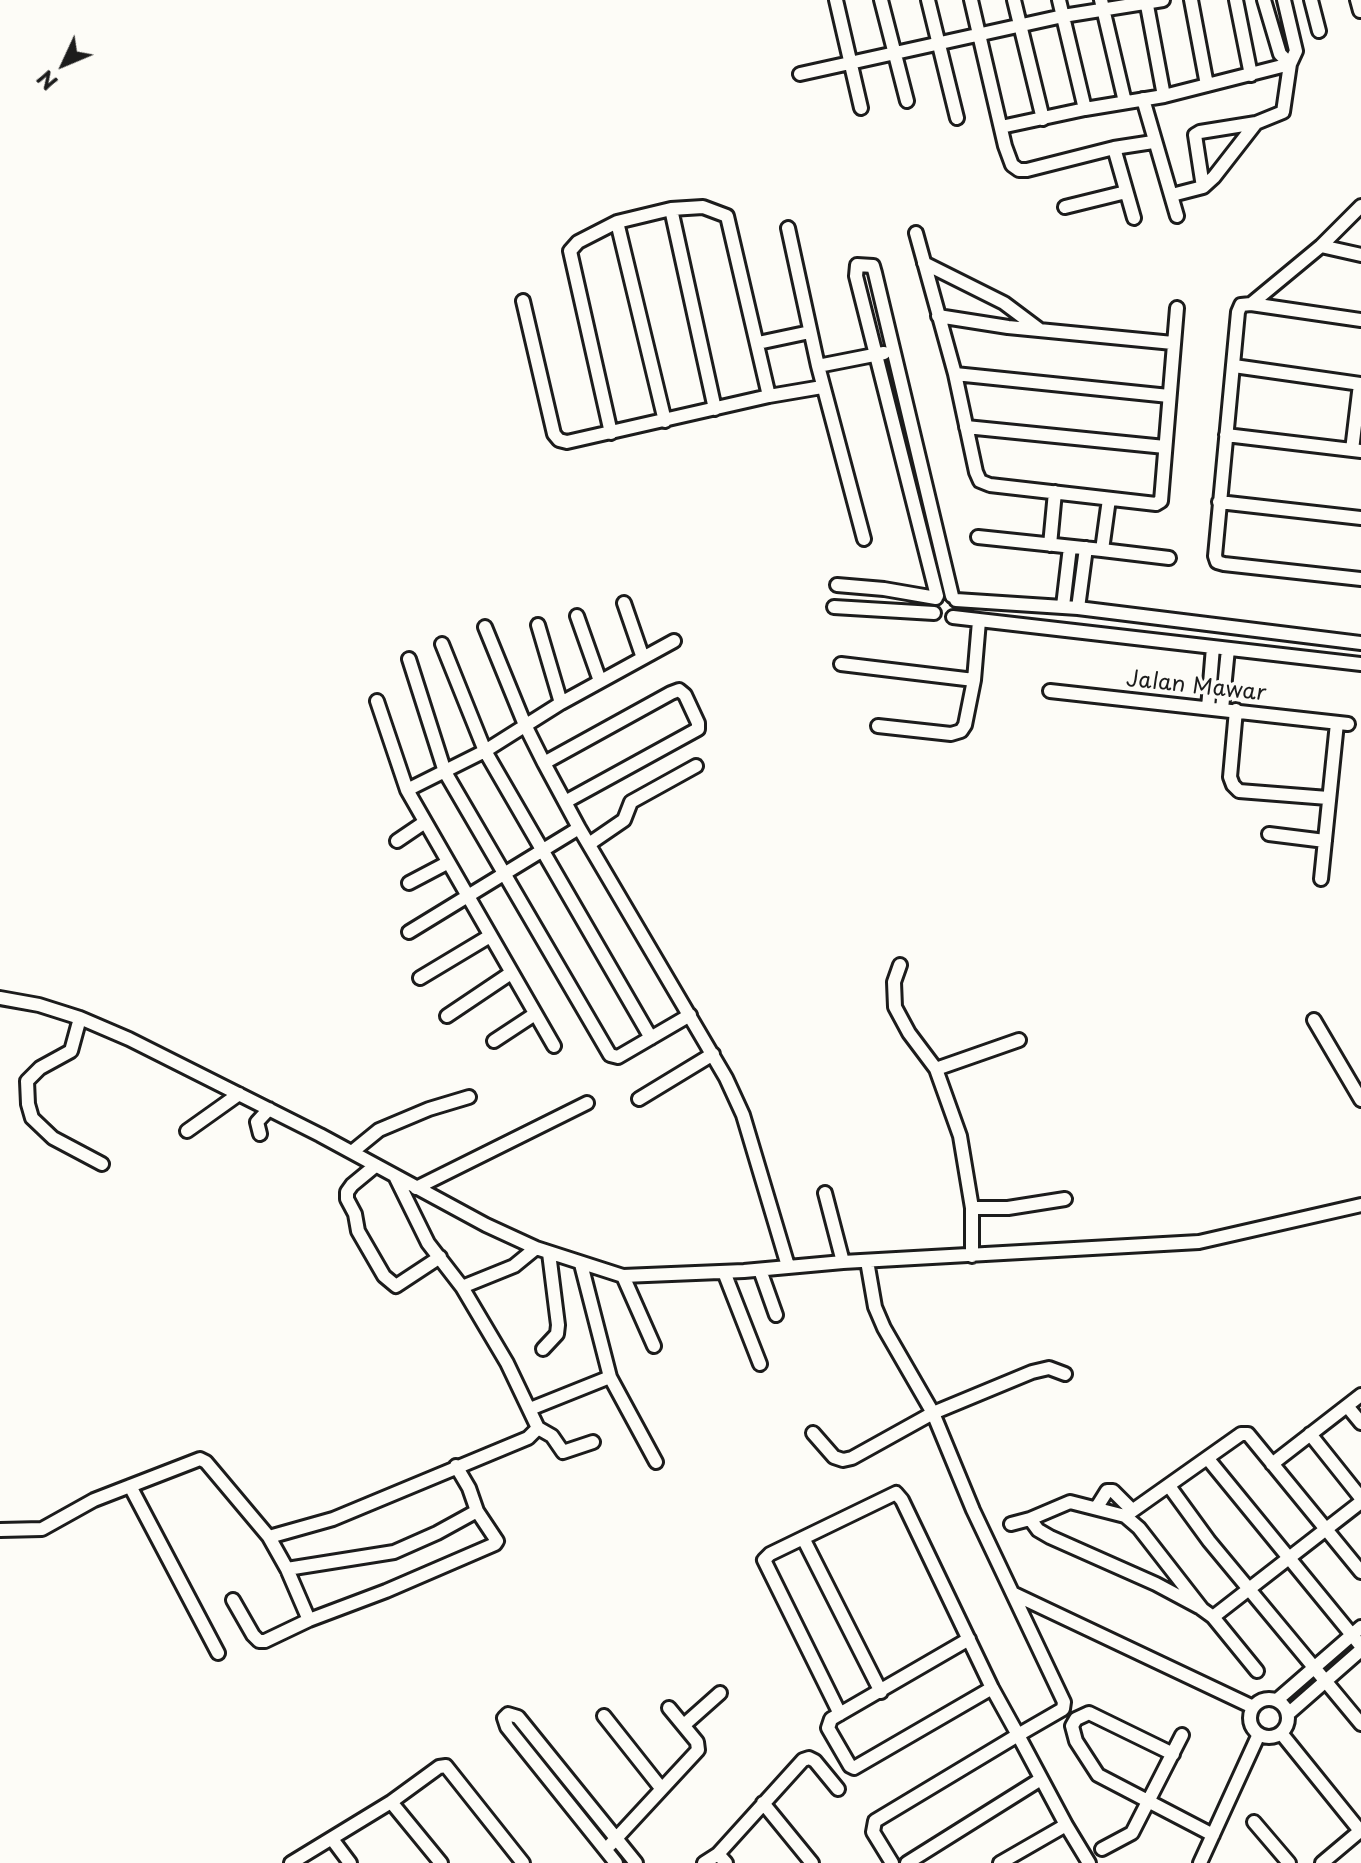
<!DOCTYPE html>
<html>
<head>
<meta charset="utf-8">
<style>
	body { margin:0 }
	#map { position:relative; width:1361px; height:1863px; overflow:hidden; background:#fdfcf7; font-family:"Playpen Sans",sans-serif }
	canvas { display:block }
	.north { position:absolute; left:24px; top:24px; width:80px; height:80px; -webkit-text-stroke:6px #fdfcf7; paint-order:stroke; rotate:226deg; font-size:22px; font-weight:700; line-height:32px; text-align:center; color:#1c1c1c }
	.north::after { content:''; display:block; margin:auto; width:28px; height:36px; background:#1c1c1c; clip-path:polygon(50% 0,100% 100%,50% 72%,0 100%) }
</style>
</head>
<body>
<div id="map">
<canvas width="1361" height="1863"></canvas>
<div class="north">N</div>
</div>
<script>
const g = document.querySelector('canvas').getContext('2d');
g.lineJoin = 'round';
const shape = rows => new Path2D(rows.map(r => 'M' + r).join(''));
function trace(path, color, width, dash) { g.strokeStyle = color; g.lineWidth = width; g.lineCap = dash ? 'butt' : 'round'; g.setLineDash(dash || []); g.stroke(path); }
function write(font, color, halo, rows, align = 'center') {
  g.font = font + ' "Playpen Sans",sans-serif'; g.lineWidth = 7; g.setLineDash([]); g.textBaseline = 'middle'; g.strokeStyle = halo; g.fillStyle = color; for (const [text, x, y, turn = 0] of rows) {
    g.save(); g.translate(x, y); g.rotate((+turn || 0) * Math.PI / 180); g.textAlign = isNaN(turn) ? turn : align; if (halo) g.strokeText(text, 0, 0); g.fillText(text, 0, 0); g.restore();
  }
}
const street = shape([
	[836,0,861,108],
	[881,0,907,101],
	[928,0,957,118],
	[971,0,1005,146,1012,165,1019,170,1027,170,1114,148,1153,142],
	[1014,0,1043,119],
	[1059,0,1085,109],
	[1101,0,1125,102],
	[1146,0,1164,96],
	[1191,0,1207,85],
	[1236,0,1251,75],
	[1264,0,1280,54,1290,64],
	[1311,0,1319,31],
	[1357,0,1360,11],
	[800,74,1063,16,1163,0],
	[1143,99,1177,216],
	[1001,127,1085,109,1164,96,1290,64],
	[1114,148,1134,218],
	[1203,187,1195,135,1200,132,1256,123],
	[1172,195,1203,187,1214,177,1256,123,1283,112,1290,64,1296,51,1284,0],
	[1361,206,1321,246,1251,304,1241,305,1238,312,1215,556,1217,562,1224,564,1361,579],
	[1065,207,1126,192],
	[671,209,715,409],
	[617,222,665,421],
	[788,228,818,366,884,353],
	[916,233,955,374,976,472,980,481,990,485,1156,504,1161,501,1177,308],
	[1321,246,1361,255],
	[924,263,1004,303,1040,330],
	[523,301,554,434,559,440,567,442,769,396,822,387],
	[1251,304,1361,320],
	[938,316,1008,327,1173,343],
	[758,343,810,332],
	[818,366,864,539],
	[1234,366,1361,384],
	[955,374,1169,396],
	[966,427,1165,447],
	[611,433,570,251,578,242,617,222,671,209,703,207,727,216,769,396],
	[1226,435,1361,451],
	[1352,450,1360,384],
	[1109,499,1102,550,1169,558],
	[1219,502,1361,518],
	[978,537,1102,550],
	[1050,545,1055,492],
	[837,585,884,589,936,598],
	[937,596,856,276,857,265,873,266,875,273,952,596],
	[956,600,1078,608,1361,643],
	[624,603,643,658],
	[1063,606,1070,547],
	[834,607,934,613],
	[1078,608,1086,548],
	[577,616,600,681],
	[953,617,1361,664],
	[538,625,561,703],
	[485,627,525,725,544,763,579,828,726,1078,743,1115,788,1266],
	[442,644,485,751,651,1038],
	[409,659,445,772,610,1055,618,1057,690,1015],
	[841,664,974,680],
	[1050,691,1348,724],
	[377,701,407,790,554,1046],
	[1208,708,1213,647],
	[1222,709,1228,649],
	[1236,710,1230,777,1233,785,1239,791,1328,798],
	[878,726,951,734,961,731,965,725,974,680,979,621],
	[544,763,671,693,679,690,685,695,698,723,698,729,565,802],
	[407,790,485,751,561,703,674,641],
	[1269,834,1325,841],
	[397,841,425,822],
	[589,844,624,820,631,802,696,766],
	[1321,879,1337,723],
	[409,883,447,863],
	[409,932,579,828],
	[900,965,894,982,895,1007,909,1033,936,1069,960,1136,972,1208,972,1256],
	[420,978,490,936],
	[0,998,39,1005,80,1018,129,1039,320,1135,486,1225,536,1248,623,1276,744,1271,843,1262,1199,1242,1361,1205],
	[447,1016,511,973],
	[80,1018,71,1051,40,1068,27,1081,28,1104,32,1118,53,1138,102,1164],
	[1314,1020,1361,1100],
	[494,1041,535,1014],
	[936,1069,1019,1040],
	[639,1099,713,1054],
	[187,1131,239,1094],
	[260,1134,257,1122,269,1109],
	[352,1152,379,1130,429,1109,469,1097],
	[375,1166,352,1185,347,1192,347,1199,355,1214,358,1231,384,1276,396,1286,440,1257],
	[416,1188,587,1103],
	[825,1193,843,1262],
	[972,1208,1008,1208,1065,1199],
	[867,1261,875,1307,884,1328,933,1413,973,1510,1064,1702,1063,1709,1018,1735,1066,1825,1089,1863],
	[581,1264,610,1377,656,1462],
	[760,1270,776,1315],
	[724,1272,760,1364],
	[623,1276,654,1346],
	[462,1287,514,1266,536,1248],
	[543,1349,557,1334,558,1325,549,1253],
	[1347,1406,1361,1423],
	[530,1409,610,1377],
	[538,1428,552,1436,563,1452,593,1442],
	[813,1433,834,1457,843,1460,852,1458,933,1413,1032,1372,1049,1368,1065,1374],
	[1310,1434,1361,1498],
	[1208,1459,1361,1646],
	[1272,1464,1361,1395],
	[130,1486,218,1653],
	[1169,1486,1209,1541,1361,1724],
	[1097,1507,1107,1491,1113,1491,1132,1510],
	[1125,1516,1241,1434,1248,1434,1361,1572],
	[1030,1519,1038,1530,1050,1537,1156,1584,1199,1607],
	[1011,1524,1030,1519,1070,1502,1125,1516,1139,1528,1202,1609,1213,1617,1257,1671],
	[0,1530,42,1529,94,1500,200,1459,206,1462,269,1537,287,1569,309,1620],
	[269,1537,333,1519,528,1438,538,1428,507,1363,462,1287,428,1243,396,1178],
	[803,1538,881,1692],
	[287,1569,394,1552,437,1533,477,1511],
	[1014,1594,1253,1707],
	[233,1600,253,1635,259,1641,265,1641,309,1620,386,1591,495,1544,497,1541,477,1511,469,1488,456,1466],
	[1213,1617,1361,1502],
	[969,1639,831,1719,828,1728,850,1766,854,1768,992,1688],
	'1250 1718a19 19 0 1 1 38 0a19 19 0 1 1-38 0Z',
	[1277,1700,1361,1627],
	[840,1714,764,1560,770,1554,896,1493,902,1500,992,1688,1018,1735,875,1821,873,1832,892,1863],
	[1288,1714,1361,1650],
	[604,1716,661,1788],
	[684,1725,720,1693],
	[1281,1733,1361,1832],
	[1173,1754,1089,1713,1076,1719,1072,1726,1076,1741,1098,1775,1213,1835],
	[391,1802,439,1767,446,1766,523,1863],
	[763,1803,812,1863],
	[1254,1822,1289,1863],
	[332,1839,350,1863],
	[610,1845,698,1750,697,1742,669,1708],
	[1102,1849,1132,1833,1182,1735],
	[291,1863,391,1802,441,1863],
	[616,1863,507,1727,504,1718,508,1714,518,1717,636,1863],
	[704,1863,718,1854],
	[726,1863,718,1854,803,1760,809,1758,815,1761,838,1789],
	[907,1863,1041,1779],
	[1000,1863,1066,1825],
	[1200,1863,1259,1734],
	[1322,1863,1360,1831]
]);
trace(street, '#1c1c1c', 18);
trace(street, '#fdfcf7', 12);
write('22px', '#1c1c1c', '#fdfcf7', [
	["Jalan Mawar",1196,687,6]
]);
</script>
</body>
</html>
